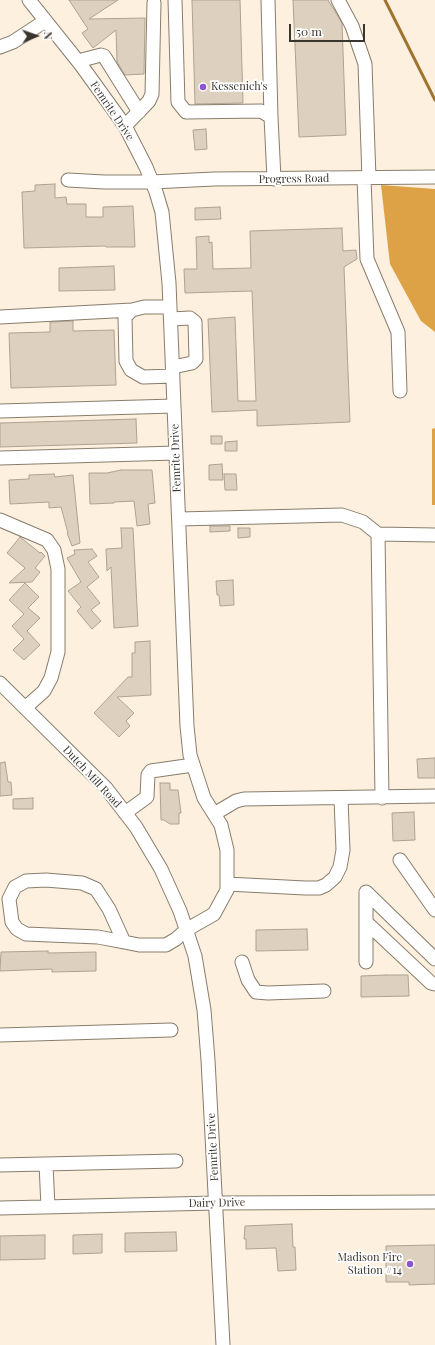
<!DOCTYPE html>
<html>
<head>
<meta charset="utf-8">
<style>
	body { margin:0 }
	#map { position:relative; width:435px; height:1345px; overflow:hidden; background:#fdf0df; font-family:"Playfair Display",serif }
	canvas { display:block }
	.north { position:absolute; left:16px; top:16px; width:40px; height:40px; -webkit-text-stroke:3px #fff; paint-order:stroke; rotate:88deg; font-size:11px; font-weight:700; line-height:16px; text-align:center; color:#3b352f }
	.north::after { content:''; display:block; margin:auto; width:14px; height:18px; background:#3b352f; clip-path:polygon(50% 0,100% 100%,50% 72%,0 100%) }
	.scale { position:absolute; left:289px; top:24px; width:76px; height:18px; box-sizing:border-box; border:2px solid #3b352f; border-top:0; padding-left:5px; font-size:12px; line-height:14px; white-space:nowrap; color:#3b352f; -webkit-text-stroke:3px #fff; paint-order:stroke }
</style>
</head>
<body>
<div id="map">
<canvas width="435" height="1345"></canvas>
<div class="north">N</div>
<div class="scale">50 m</div>
</div>
<script>
const g = document.querySelector('canvas').getContext('2d');
g.lineJoin = 'round';
function fillPath(path, color) { g.fillStyle = color; g.fill(path, 'evenodd'); }
const shape = rows => new Path2D(rows.map(r => 'M' + r).join(''));
function trace(path, color, width, dash) { g.strokeStyle = color; g.lineWidth = width; g.lineCap = dash ? 'butt' : 'round'; g.setLineDash(dash || []); g.stroke(path); }
function write(font, color, halo, rows, align = 'center') {
  g.font = font + ' "Playfair Display",serif'; g.lineWidth = 3.5; g.setLineDash([]); g.textBaseline = 'middle'; g.strokeStyle = halo; g.fillStyle = color; for (const [text, x, y, turn = 0] of rows) {
    g.save(); g.translate(x, y); g.rotate((+turn || 0) * Math.PI / 180); g.textAlign = isNaN(turn) ? turn : align; if (halo) g.strokeText(text, 0, 0); g.fillText(text, 0, 0); g.restore();
  }
}
fillPath(shape([
	[381,185,435,189,435,332,421,321,390,264],
	[435,428,435,505,432,505,432,429]
]), '#dda245');
trace(shape([
	[385,0,435,100]
]), '#9e742f', 3);
const building = shape([
	[69,0,118,0,89,19,145,18,144,74,125,75,117,62,116,30,93,48,82,33,88,29,69,0],
	[192,0,240,0,243,103,195,104,192,0],
	[293,0,328,0,342,23,346,135,299,137,293,0],
	[206,129,207,149,195,150,193,130,206,129],
	[55,184,55,198,66,197,67,204,86,204,86,217,103,217,103,207,133,206,135,247,106,247,105,246,24,248,22,192,35,191,35,185,55,184],
	[220,207,221,219,195,220,195,208,220,207],
	[342,228,343,251,356,250,357,259,344,267,350,422,257,426,257,410,212,412,208,319,235,317,238,401,256,401,252,291,185,293,184,269,197,269,196,237,209,236,209,243,212,242,213,269,251,268,250,231,342,228],
	[114,266,115,290,59,291,59,268,114,266],
	[73,321,73,331,114,330,116,385,11,388,9,333,50,332,50,322,73,321],
	[136,419,137,443,0,447,0,423,136,419],
	[211,436,222,436,222,444,211,444,211,436],
	[237,441,237,451,225,451,225,442,237,441],
	[222,464,223,480,209,480,209,465,222,464],
	[121,470,152,470,155,503,148,504,150,524,137,526,134,501,114,502,114,503,90,504,89,473,107,473,121,470],
	[54,474,55,477,73,475,80,543,72,546,67,533,68,533,61,507,49,508,49,502,10,504,9,480,29,479,29,475,54,474],
	[224,474,236,474,237,490,225,490,224,474],
	[210,526,230,526,230,531,210,532,210,526],
	[121,528,133,528,138,626,114,628,111,567,107,571,106,549,122,548,121,528],
	[238,528,250,528,250,537,238,538,238,528],
	[20,537,40,553,41,552,45,556,35,568,40,572,32,582,9,583,25,568,7,553,20,537],
	[92,549,97,556,88,562,99,577,87,587,100,603,91,610,101,621,92,629,77,611,81,607,68,591,81,582,67,558,75,554,74,550,92,549],
	[233,580,234,605,220,606,219,595,217,595,216,581,233,580],
	[25,583,39,597,28,608,40,618,27,631,40,645,24,660,13,650,24,639,12,626,24,614,9,600,25,583],
	[150,641,151,695,117,697,134,713,126,721,130,726,119,737,94,713,128,677,132,677,132,653,135,653,135,642,150,641],
	[435,758,435,778,418,778,417,759,435,758],
	[5,762,8,782,11,782,12,795,0,796,0,763,5,762],
	[160,783,170,783,170,790,178,790,181,813,179,813,179,824,170,824,164,820,161,820,160,783],
	[33,798,33,809,13,809,13,799,33,798],
	[414,812,415,840,393,841,392,813,414,812],
	[307,929,308,950,256,951,256,930,307,929],
	[48,951,48,953,96,952,96,971,52,972,52,969,0,971,1,952,48,951],
	[386,975,408,975,409,996,361,997,361,976,386,975],
	[292,1224,293,1247,295,1247,296,1270,278,1271,276,1248,246,1249,246,1239,244,1239,245,1226,292,1224],
	[176,1232,177,1251,125,1252,125,1233,176,1232],
	[102,1234,102,1253,73,1254,73,1235,102,1234],
	[45,1235,45,1259,0,1260,0,1236,45,1235],
	[435,1245,435,1284,409,1285,409,1282,386,1282,386,1246,435,1245]
]);
fillPath(building, '#ddd0be');
trace(building, '#aea291', 1);
const minor = shape([
	[29,0,81,65,125,126,146,167,156,192,162,212,169,283,187,726,190,755,204,798,221,825,227,850,227,890,214,914,186,930,176,939,166,945,139,945,124,942,98,937,26,934,17,929,12,922,9,899,15,887,26,881,46,880,82,883,96,889,109,909,124,942],
	[175,0,178,102,186,112,261,111,271,117,274,179],
	[268,0,271,117],
	[338,0,352,26,365,64,369,178],
	[0,47,13,42,45,21],
	[78,61,101,55,104,56,139,112],
	[125,126,149,101,152,94,154,3],
	[364,178,367,259,398,332,400,391],
	[68,180,104,182,152,182,214,179,435,177],
	[170,307,144,307,132,310,125,317,126,361,131,370,143,377,173,376],
	[0,317,132,310],
	[171,319,190,318,195,322,196,359,192,363,173,367],
	[0,411,174,406],
	[0,458,176,453],
	[179,519,342,515,363,522,378,534],
	[0,520,47,540,54,550,58,569,58,652,51,678,44,691,25,708],
	[0,683,106,788,136,827,161,869,180,911,195,956,204,1010,208,1060,223,1345],
	[382,798,378,534,435,535],
	[125,813,147,797,148,775,151,771,193,765],
	[214,814,236,801,244,799,435,796],
	[400,860,435,910],
	[227,884,305,888,319,888,326,885,335,877,340,867,343,850,341,799],
	[366,922,431,983,435,984],
	[242,962,248,980,256,992,268,993,324,991],
	[366,962,366,892,435,959],
	[0,1035,171,1030],
	[46,1164,48,1207],
	[0,1165,176,1161],
	[0,1208,216,1203,435,1202]
]);
trace(minor, '#887d6d', 15);
trace(minor, '#fff', 13);
for (const [x, y, r, color] of [
	[203,87,4,"#8c55cd"],
	[410,1264,4,"#8c55cd"]
]) { const dot = new Path2D(); dot.arc(x, y, r, 0, 2 * Math.PI); g.fillStyle = color; g.fill(dot); trace(dot, '#fff', 1.5); }
write('11px', '#3b352f', '#fff', [
	["Kessenich's",211,87],
	["Madison Fire",402,1258,"right"],
	["Station #14",402,1271,"right"]
], 'left');
write('11px', '#3b352f', '#fff', [
	["Femrite Drive",112,111,56],
	["Progress Road",294,179,-1],
	["Femrite Drive",176,458,-92],
	["Dutch Mill Road",92,777,47],
	["Femrite Drive",213,1147,-93],
	["Dairy Drive",217,1203,-1]
]);
</script>
</body>
</html>
